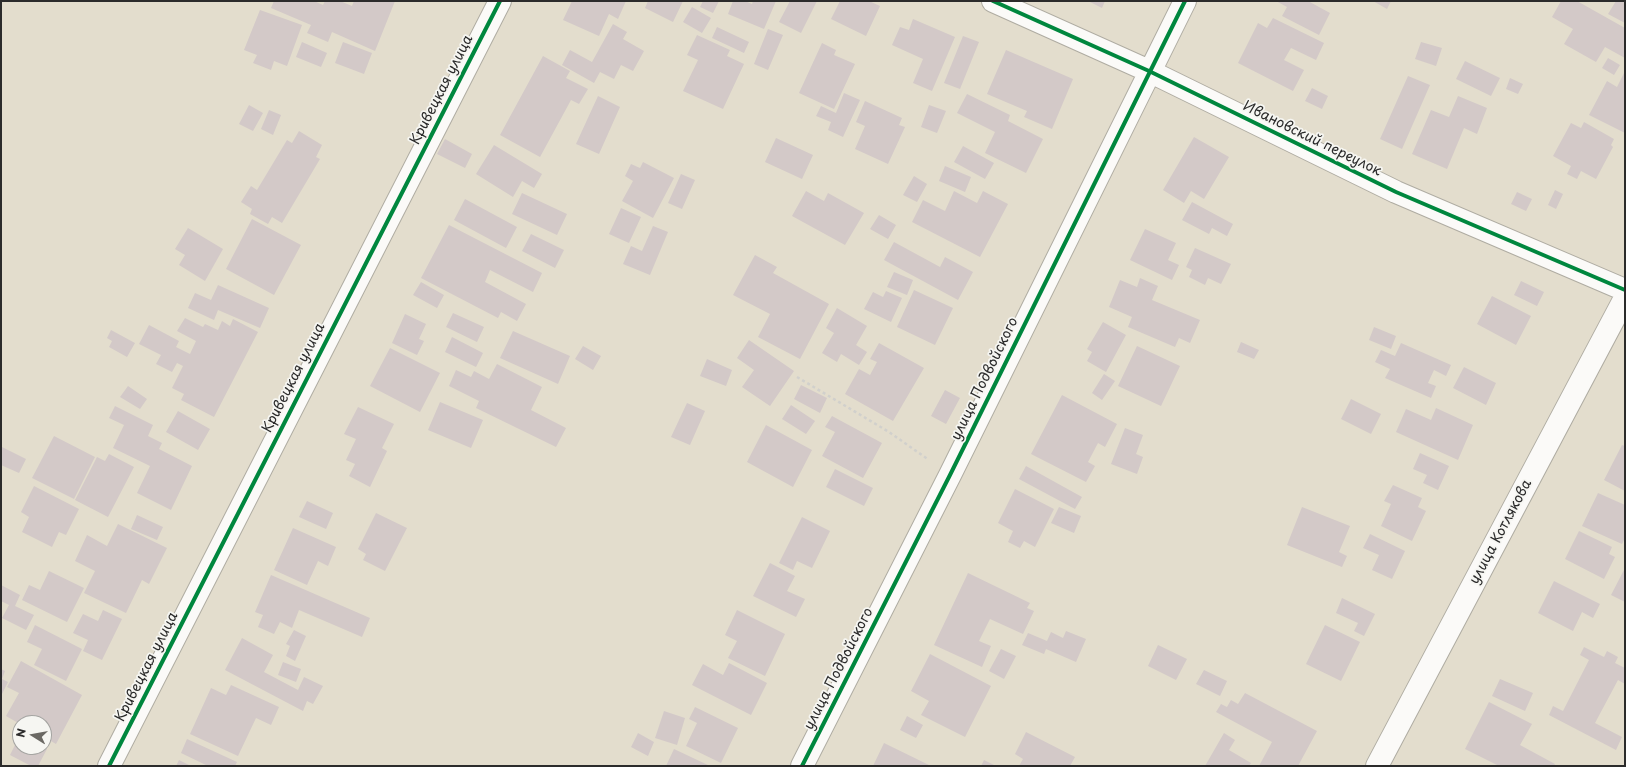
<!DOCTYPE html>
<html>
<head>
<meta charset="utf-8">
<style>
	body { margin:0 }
	#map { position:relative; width:1626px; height:767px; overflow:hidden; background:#e3ddcd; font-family:"Playpen Sans",sans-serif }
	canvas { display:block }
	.frame { position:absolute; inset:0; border:2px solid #2b2b2b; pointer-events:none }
	.north { position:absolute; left:12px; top:715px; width:40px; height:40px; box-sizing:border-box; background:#f6f6f2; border:1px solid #a5a5a2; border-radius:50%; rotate:281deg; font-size:11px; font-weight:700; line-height:16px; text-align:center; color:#2b2b2b }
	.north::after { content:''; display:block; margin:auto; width:14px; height:18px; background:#6b6964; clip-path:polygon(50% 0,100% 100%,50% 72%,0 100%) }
</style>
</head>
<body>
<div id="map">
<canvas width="1626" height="767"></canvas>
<div class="frame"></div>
<div class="north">N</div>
</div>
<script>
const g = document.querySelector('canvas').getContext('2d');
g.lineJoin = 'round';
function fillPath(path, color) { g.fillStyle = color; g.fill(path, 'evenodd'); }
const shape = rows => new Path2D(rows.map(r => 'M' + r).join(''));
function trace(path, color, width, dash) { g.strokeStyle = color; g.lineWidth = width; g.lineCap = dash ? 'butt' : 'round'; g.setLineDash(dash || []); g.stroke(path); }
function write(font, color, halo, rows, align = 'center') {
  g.font = font + ' "Playpen Sans",sans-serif'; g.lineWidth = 3.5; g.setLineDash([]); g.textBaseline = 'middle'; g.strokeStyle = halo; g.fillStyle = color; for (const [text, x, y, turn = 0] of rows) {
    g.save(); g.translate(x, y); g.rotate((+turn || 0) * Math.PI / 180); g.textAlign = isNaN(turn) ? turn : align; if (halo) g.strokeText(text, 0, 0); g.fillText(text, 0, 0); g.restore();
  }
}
fillPath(shape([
	[274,1,314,1,323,5,325,1,340,1,352,6,354,1,395,1,375,51,332,32,328,42,307,33,311,25,271,8],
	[572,1,626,1,618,19,609,14,599,36,563,20],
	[648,1,683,1,673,22,645,8],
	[703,1,719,1,713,13,700,7],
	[733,1,745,1,752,4,753,1,776,1,764,29,728,14],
	[790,1,817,1,801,33,779,22],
	[840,1,869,1,880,6,866,36,831,19],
	[1088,1,1105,1,1102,8],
	[1276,1,1308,1,1330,13,1319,35,1282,16,1287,7],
	[1373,1,1391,1,1387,9],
	[1561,1,1577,1,1625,28,1625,58,1605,47,1596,62,1564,44,1573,29,1552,17],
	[1616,1,1625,1,1625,23,1608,14],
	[692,7,711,18,702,33,683,22],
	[260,10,302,25,287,66,274,61,271,70,253,63,257,55,244,50],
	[1273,18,1324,43,1316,60,1291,48,1284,60,1304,70,1293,91,1238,63,1258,23,1267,28],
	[913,19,955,37,932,91,913,83,923,59,892,45,900,27,909,30],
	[613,24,627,32,623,39,644,51,633,71,621,65,614,79,600,72,594,83,562,65,570,50,592,62],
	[717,27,749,42,744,53,712,38],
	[768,29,783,35,768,70,754,64],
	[697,35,730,50,727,56,744,64,723,109,683,91,698,60,687,55],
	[963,36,979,42,960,89,944,83],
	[302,42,327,53,321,67,296,57],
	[343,42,372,53,364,74,335,63],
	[1421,42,1442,48,1436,66,1415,59],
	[822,43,836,50,834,55,855,64,834,109,799,93],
	[1006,50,1073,79,1052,129,1024,117,1027,111,987,94],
	[543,56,570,71,566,78,588,89,579,104,571,100,540,157,500,135],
	[1608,58,1620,65,1614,75,1602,68],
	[1465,61,1500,78,1491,96,1456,79],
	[1625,71,1625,133,1589,115,1607,81,1617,87],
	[1408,76,1430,85,1402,149,1380,139],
	[1510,78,1523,84,1518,94,1506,89],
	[1312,88,1328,96,1322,109,1305,101],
	[844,93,860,100,843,137,828,130,831,122,816,116,821,106,836,113],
	[967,94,1010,115,1008,121,1043,139,1026,173,985,153,995,132,957,113],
	[598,96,620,107,599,154,576,144],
	[1458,96,1487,108,1477,134,1464,128,1447,169,1412,154,1431,110,1449,117],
	[865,101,902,118,899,125,905,127,888,164,855,149,865,126,856,122],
	[249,105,263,113,253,131,239,124],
	[929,105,946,111,937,133,921,127],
	[269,110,281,115,273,135,261,129],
	[1584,122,1614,139,1611,145,1613,147,1596,179,1581,171,1577,179,1567,174,1571,166,1553,156,1571,123,1581,128],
	[299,131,322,145,316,157,320,159,282,223,272,217,268,224,250,214,252,209,241,202,251,186,257,190,287,140,292,143],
	[1194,137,1229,157,1204,199,1191,191,1184,203,1163,190],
	[776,138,813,155,802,179,765,162],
	[445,139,472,154,465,168,437,154],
	[494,145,542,174,534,188,522,181,513,197,476,174],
	[963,146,994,163,985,179,954,162],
	[643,162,674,178,653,218,622,201,633,181,625,176,631,164,640,168],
	[945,166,971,177,965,192,939,181],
	[681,174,695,180,682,209,668,203],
	[914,176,927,184,917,202,903,195],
	[1555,190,1563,194,1556,209,1548,205],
	[806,191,824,201,828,193,864,213,845,245,792,216],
	[954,191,977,203,983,191,1008,204,980,257,912,222,923,200,945,211],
	[1517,192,1532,199,1526,211,1511,204],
	[522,193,567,214,557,235,512,214],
	[465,199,517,227,506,248,454,220],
	[1192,202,1233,224,1227,236,1212,228,1209,234,1182,220],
	[621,208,641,217,629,243,609,234],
	[879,215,896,225,888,239,870,229],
	[252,219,301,245,274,295,226,269],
	[449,225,542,273,533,292,490,270,485,282,526,304,517,321,501,312,498,318,421,278],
	[653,226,668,232,650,275,623,264,631,246,642,251],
	[188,228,223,249,205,281,179,265,185,255,175,249],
	[1145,229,1176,243,1168,260,1179,265,1172,280,1130,260],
	[531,234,564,250,555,268,522,251],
	[894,242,940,267,945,257,973,272,958,300,884,260],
	[1195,248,1231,264,1221,284,1208,278,1205,285,1189,277,1192,270,1186,267],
	[755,255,777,267,773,273,829,304,800,359,758,337,770,314,733,295],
	[894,272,913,280,907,295,887,287],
	[1140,278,1158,286,1152,300,1200,320,1190,343,1179,338,1175,347,1128,327,1132,317,1109,307,1120,280,1137,287],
	[1521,281,1544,292,1537,306,1514,295],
	[421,282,444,295,437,308,413,295],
	[218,285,269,308,260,328,218,310,214,320,188,308,195,293,211,300],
	[914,290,953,308,935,345,897,327],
	[886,291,902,298,891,322,864,309,873,292,883,297],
	[1492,296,1531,316,1516,345,1477,324],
	[837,308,867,326,856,345,867,352,859,365,841,354,837,362,822,353,834,333,826,328],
	[453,313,484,327,477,342,446,327],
	[405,314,426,324,419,339,424,341,417,355,392,343],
	[185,318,203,327,205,324,218,330,222,321,230,326,233,319,258,332,214,417,181,400,184,394,172,388,183,366,177,363,172,372,156,364,161,355,139,344,149,325,179,341,176,347,190,354,196,341,177,331],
	[1103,322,1126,335,1106,372,1087,361,1092,352,1087,349],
	[1374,327,1396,336,1391,349,1369,340],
	[111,330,135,343,127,357,109,347,112,341,107,338],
	[513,331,570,356,558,384,500,358],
	[452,337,483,353,476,367,445,352],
	[749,340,794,371,770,406,742,387,754,370,737,358],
	[1241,342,1259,350,1254,359,1237,352],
	[879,343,924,368,893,421,845,394,859,369,870,375,877,362,870,359],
	[1401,343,1451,365,1446,376,1434,370,1428,383,1436,386,1431,398,1385,378,1390,369,1375,362,1381,350,1395,356],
	[583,346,601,356,593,370,575,359],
	[1137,346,1180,366,1161,406,1118,386],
	[390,348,440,373,420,412,370,386],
	[707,359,732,370,726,386,700,376],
	[497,364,542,387,531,410,566,428,556,447,476,408,479,401,449,386,456,370,471,377,474,371,489,379],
	[1464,367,1496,383,1486,405,1453,388],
	[1104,374,1115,381,1102,400,1092,393],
	[801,385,827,398,820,413,794,399],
	[128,386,147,399,140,409,120,397],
	[945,390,960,398,946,424,931,416],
	[1062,395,1117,424,1105,447,1098,443,1088,462,1095,466,1086,482,1031,454],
	[1351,399,1381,414,1371,434,1341,419],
	[440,402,483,420,471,448,428,430],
	[687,403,705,411,690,445,671,437],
	[791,405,815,421,806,434,782,419],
	[115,406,153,425,148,436,162,443,159,449,192,466,171,510,137,493,150,466,113,448,124,425,109,418],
	[358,407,394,424,382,448,387,451,370,487,349,476,355,464,346,460,356,439,344,434],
	[1436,408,1473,425,1458,460,1396,432,1406,409,1431,420],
	[178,411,210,429,198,450,166,432],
	[832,416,882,443,863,478,822,456,835,432,825,427],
	[766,425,812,450,793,487,747,462],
	[1125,428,1143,435,1136,454,1143,457,1137,474,1111,464],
	[54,436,95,457,74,499,32,478],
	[1622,445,1625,446,1625,491,1604,480],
	[2,447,26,459,19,473,1,465],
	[1420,453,1449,466,1438,490,1423,483,1427,475,1413,469],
	[109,454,134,467,108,517,75,500,97,457,105,461],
	[1026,466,1082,497,1075,509,1019,479],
	[835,469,873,488,864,506,826,487],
	[1393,485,1422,498,1418,507,1426,511,1412,541,1381,526,1391,504,1384,501],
	[34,486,79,509,66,535,59,532,52,547,22,532,29,517,21,512],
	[1015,489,1054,509,1035,547,1024,541,1020,548,1008,542,1013,531,998,523],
	[1598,493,1625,505,1625,538,1622,544,1582,526],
	[307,501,333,513,326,529,299,517],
	[1059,507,1081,516,1074,533,1051,523],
	[1302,507,1350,526,1339,552,1347,556,1342,567,1287,545],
	[376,513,407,528,385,571,363,560,366,554,358,549],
	[137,515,163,527,157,540,131,529],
	[802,517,830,531,812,568,797,561,793,570,779,563],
	[118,524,167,548,149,584,142,580,126,613,84,593,95,571,75,561,87,535,107,546],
	[293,528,336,547,328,566,318,561,307,585,274,570],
	[1579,531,1612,547,1609,554,1615,557,1604,579,1565,559],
	[1370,534,1405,551,1392,579,1372,570,1379,555,1363,548],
	[770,563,795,576,787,591,805,599,796,617,753,596],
	[1625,568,1625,602,1611,595],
	[49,571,84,588,67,622,22,600,29,585,40,590],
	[968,573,1030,603,1027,608,1034,611,1023,634,990,619,979,641,991,646,982,667,934,645],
	[271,575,370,618,362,637,299,610,292,628,280,622,274,634,258,627,263,615,255,612],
	[1554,581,1600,604,1593,618,1582,612,1573,631,1538,613],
	[1,585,20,595,15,606,34,615,26,630,2,618,9,605,1,601],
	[1342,598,1375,614,1364,636,1354,631,1358,623,1336,613],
	[103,610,122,619,102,660,83,651,88,640,73,633,83,614,98,621],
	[737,610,785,634,765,676,728,658,737,641,725,635],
	[35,625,82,649,66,681,34,665,42,649,27,642],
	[1325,625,1360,642,1341,681,1306,664],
	[294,630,306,636,295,661,286,656,290,646,286,644],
	[1066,631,1086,639,1076,662,1046,649,1044,654,1022,645,1028,633,1047,641,1051,632,1063,638],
	[242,638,273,655,264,672,298,690,304,677,323,686,313,704,307,701,303,711,225,670],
	[1158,645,1187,659,1176,680,1148,666],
	[1584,647,1604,657,1607,651,1618,657,1615,663,1625,668,1625,684,1618,680,1595,723,1622,737,1616,750,1549,715,1553,706,1563,711,1565,707,1589,660,1580,655],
	[1001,649,1016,656,1004,679,989,671],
	[930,654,991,686,965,737,921,715,929,701,911,691],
	[21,661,82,695,56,744,44,737,44,723,20,724,6,716,19,693,7,687],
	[283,662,301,669,296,682,278,675],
	[729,663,767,683,751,715,692,685,703,664,723,675],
	[1,669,5,671,2,679,8,682,1,696],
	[1204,670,1227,681,1220,696,1196,684],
	[1500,679,1533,693,1525,711,1492,696],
	[231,685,279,707,271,725,256,718,238,756,190,734,211,688,226,695],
	[1245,693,1317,731,1298,766,1259,766,1272,742,1216,712,1221,704,1227,707,1231,700,1238,704],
	[1489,702,1532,724,1520,745,1555,764,1554,766,1499,766,1465,749],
	[695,707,738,728,721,763,686,746,697,723,689,719],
	[664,711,685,718,677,745,655,738],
	[907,716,923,725,916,738,900,730],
	[1026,732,1075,757,1070,766,1019,766,1023,759,1015,754],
	[638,733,654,742,648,756,631,747],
	[1224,733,1235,740,1229,750,1251,763,1249,766,1205,766],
	[20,735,20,747,43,747,47,749,38,766,31,766,10,755],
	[187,739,237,762,235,766,208,766,181,753],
	[884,743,931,766,873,766],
	[674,749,710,766,666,766],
	[179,760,191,766,176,766],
	[984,760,996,766,981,766]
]), '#d3c9c8');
const minor = shape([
	[993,1,1149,71,1396,192,1625,290],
	[109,766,500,1],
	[802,766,950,475,1185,1],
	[1377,766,1625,298]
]);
trace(minor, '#afaca2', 24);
trace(shape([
	[797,377,889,432,929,460]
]), '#d1d0cc', 2.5, [3, 3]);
trace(minor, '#fbfaf8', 22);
trace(shape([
	[993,1,1149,71,1396,192,1625,290],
	[109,766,500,1],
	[802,766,950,475,1185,1]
]), '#00873e', 4);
write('14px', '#2b2b2b', '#f6f6f2', [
	["Кривецкая улица",442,90,-63],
	["Ивановский переулок",1312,139,26],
	["Кривецкая улица",294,378,-63],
	["улица Подвойского",985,379,-64],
	["улица Котлякова",1501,532,-62],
	["Кривецкая улица",147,667,-63],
	["улица Подвойского",839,669,-63]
]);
</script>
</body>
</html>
